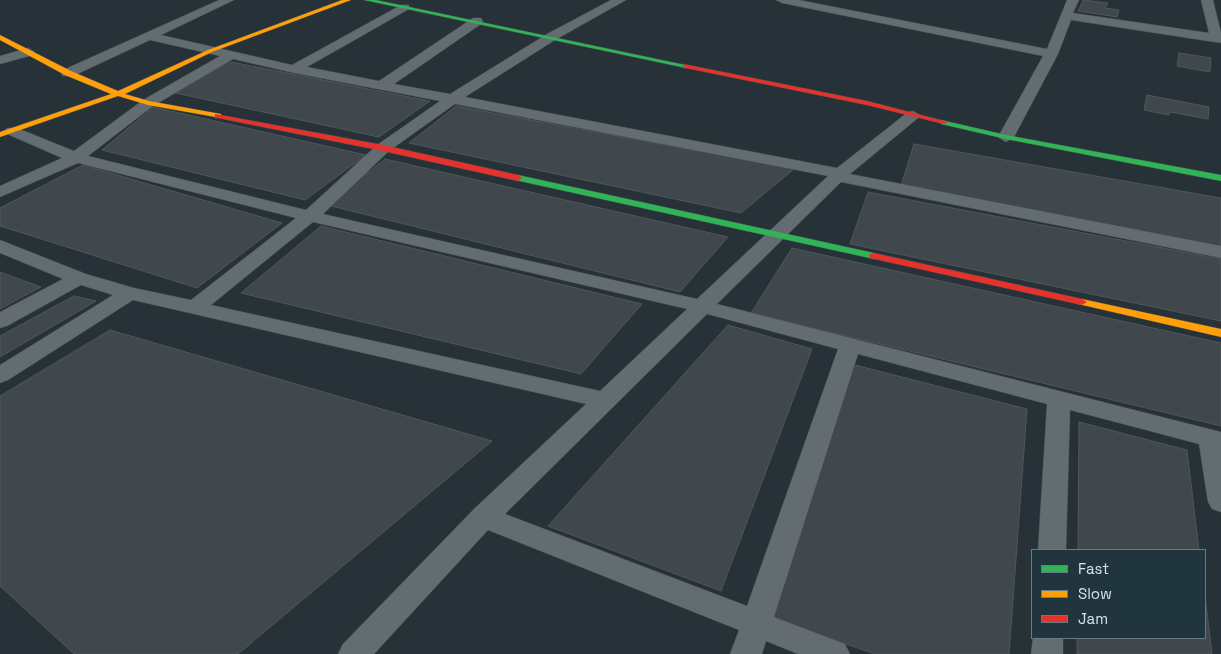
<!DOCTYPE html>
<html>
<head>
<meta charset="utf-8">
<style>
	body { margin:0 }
	#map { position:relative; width:1221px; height:654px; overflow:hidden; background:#273238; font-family:"Space Grotesk",sans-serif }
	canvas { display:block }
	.legend { position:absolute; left:1031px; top:549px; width:175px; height:90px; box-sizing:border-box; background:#21353e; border:1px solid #697a82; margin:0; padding:6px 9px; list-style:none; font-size:15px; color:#d6e2e7 }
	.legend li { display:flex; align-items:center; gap:10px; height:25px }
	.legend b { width:25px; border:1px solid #697a82 }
</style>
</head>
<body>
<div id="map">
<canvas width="1221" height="654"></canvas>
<ul class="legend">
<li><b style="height:6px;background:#30b455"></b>Fast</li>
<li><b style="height:6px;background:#ff9f0a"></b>Slow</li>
<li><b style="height:6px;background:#e5322d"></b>Jam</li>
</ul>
</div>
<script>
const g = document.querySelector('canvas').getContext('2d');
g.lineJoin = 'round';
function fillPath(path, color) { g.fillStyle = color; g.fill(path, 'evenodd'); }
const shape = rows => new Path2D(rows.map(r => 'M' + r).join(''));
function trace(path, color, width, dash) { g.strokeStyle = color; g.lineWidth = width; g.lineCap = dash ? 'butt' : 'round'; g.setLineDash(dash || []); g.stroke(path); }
const building = shape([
	[1083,0,1108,3,1105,8,1119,10,1117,17,1078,11,1083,0],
	[1179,53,1211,58,1210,72,1177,66,1179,53],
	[231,62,430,101,379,137,171,92,231,62],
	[1147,95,1209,107,1208,119,1170,112,1169,115,1144,110,1147,95],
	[456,106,794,169,741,213,409,143,456,106],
	[153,107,366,155,305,200,102,150,153,107],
	[914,144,1221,198,1221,247,901,186,914,144],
	[385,159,728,237,680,292,327,205,385,159],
	[83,165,282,223,197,288,0,226,0,208,83,165],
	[868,192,1221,259,1221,321,850,244,868,192],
	[321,226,642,304,581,374,241,293,321,226],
	[792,248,1221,343,1221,426,751,313,792,248],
	[0,272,41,287,0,309,0,272],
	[74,296,96,301,0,357,0,336,74,296],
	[728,325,812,349,721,591,548,526,728,325],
	[110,330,492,441,238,654,74,654,0,586,0,396,110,330],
	[851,364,1027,409,1009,654,875,654,771,618,851,364],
	[1079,422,1187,450,1199,550,1078,550,1079,422],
	[1205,596,1212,654,1077,654,1077,638,1205,638,1205,596]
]);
fillPath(building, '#40484d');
trace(building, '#4e575c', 1);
const street = shape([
	[219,0,234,0,161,35,292,65,401,5,409,5,409,9,307,67,379,81,473,18,481,18,483,21,481,24,394,84,450,94,547,34,611,0,626,0,555,40,465,97,837,168,908,112,913,111,920,115,918,118,850,174,1221,246,1221,258,841,182,717,304,1221,432,1221,512,1212,509,1208,502,1199,444,1070,410,1066,550,1038,550,1047,404,858,354,774,617,845,644,850,654,798,654,766,641,762,654,730,654,739,630,488,530,374,654,338,654,343,644,474,509,586,404,133,300,8,380,0,383,0,365,113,295,81,285,7,326,0,328,0,312,63,279,0,253,0,240,86,274,134,288,191,300,296,218,78,163,0,197,0,186,62,158,7,134,4,131,7,128,17,128,74,151,143,100,220,56,150,40,73,76,63,76,61,73,63,70,219,0],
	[233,59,294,73,440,101,377,145,306,210,88,156,153,106,233,59],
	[455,104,828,176,697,299,323,214,389,151,455,104],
	[313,222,687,309,600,391,211,305,313,222],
	[707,314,838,349,747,606,505,514,707,314],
	[776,0,799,0,1047,49,1067,0,1079,0,1073,13,1209,33,1201,0,1213,0,1221,33,1221,43,1071,20,1058,54,1014,137,1006,142,998,137,1043,56,782,3,776,0],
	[28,48,35,52,33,55,0,64,0,56,28,48],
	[1033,638,1063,638,1063,654,1031,654,1033,638]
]);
const fast = shape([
	[364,0,376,0,690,66,686,68,364,0],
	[941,120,1006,135,1221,175,1221,181,1006,139,941,124,941,120],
	[518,175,874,253,879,256,874,259,515,180,514,178,518,175]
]);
const slow = shape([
	[342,0,351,0,212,52,125,94,149,101,221,114,221,118,148,105,118,96,0,137,0,132,111,94,65,75,0,40,0,35,71,71,118,91,208,50,342,0],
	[1082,299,1221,329,1221,337,1078,304,1077,302,1078,300,1082,299]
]);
const jam = shape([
	[683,64,867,101,948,122,944,124,867,105,686,68,683,68,683,64],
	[215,114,383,145,518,175,522,178,518,181,383,151,218,118,215,118,215,114],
	[874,253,1082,299,1087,302,1082,305,870,258,869,256,870,254,874,253]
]);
trace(street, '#444e52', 1);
trace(fast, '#444e52', 1);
trace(slow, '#444e52', 1);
trace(jam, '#444e52', 1);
fillPath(street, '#636c70');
fillPath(fast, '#30b455');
fillPath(slow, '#ff9f0a');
fillPath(jam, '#e5322d');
</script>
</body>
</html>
